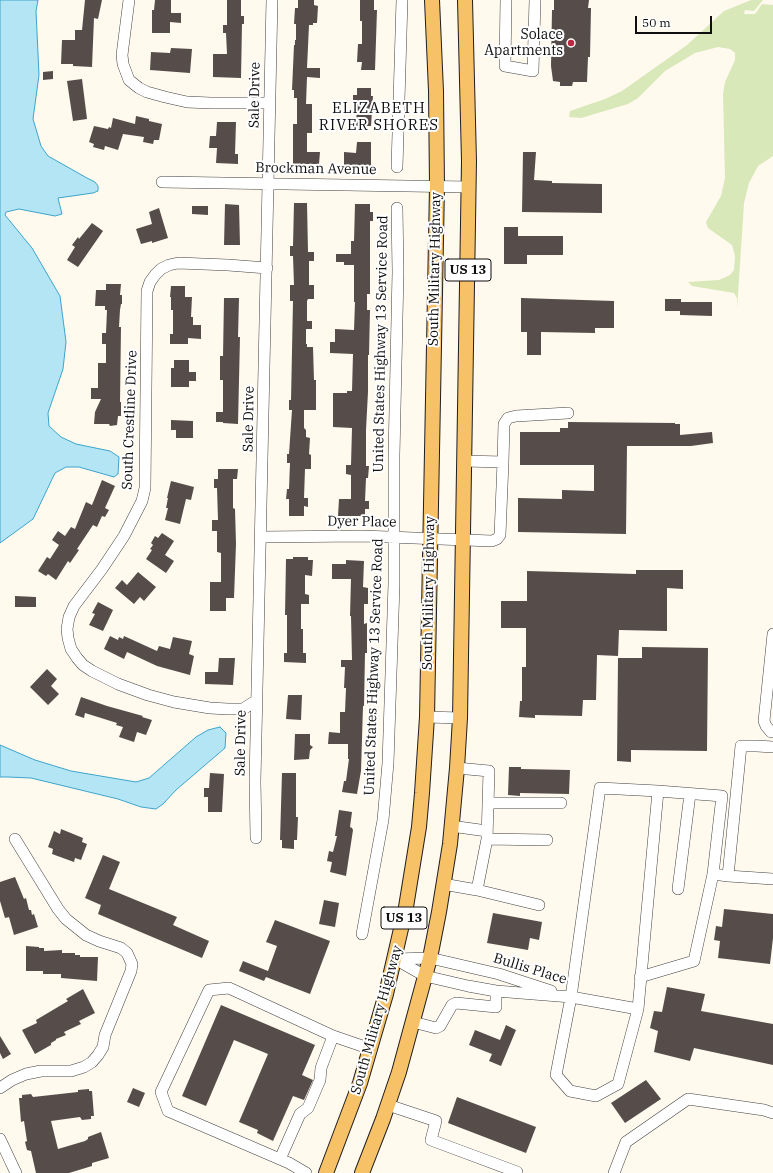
<!DOCTYPE html>
<html>
<head>
<meta charset="utf-8">
<style>
	body { margin:0 }
	#map { position:relative; width:773px; height:1173px; overflow:hidden; background:#fff9ee; font-family:"IBM Plex Serif",serif }
	canvas { display:block }
	.scale { position:absolute; left:635px; top:16px; width:77px; height:18px; box-sizing:border-box; border:2px solid #0e0e0e; border-top:0; padding-left:5px; font-size:12px; line-height:14px; white-space:nowrap; color:#0e0e0e; -webkit-text-stroke:3px #fff; paint-order:stroke }
</style>
</head>
<body>
<div id="map">
<canvas width="773" height="1173"></canvas>
<div class="scale">50 m</div>
</div>
<script>
const g = document.querySelector('canvas').getContext('2d');
g.lineJoin = 'round';
function fillPath(path, color) { g.fillStyle = color; g.fill(path, 'evenodd'); }
const shape = rows => new Path2D(rows.map(r => 'M' + r).join(''));
function trace(path, color, width, dash) { g.strokeStyle = color; g.lineWidth = width; g.lineCap = dash ? 'butt' : 'round'; g.setLineDash(dash || []); g.stroke(path); }
function write(font, color, halo, rows, align = 'center') {
  g.font = font + ' "IBM Plex Serif",serif'; g.lineWidth = 4; g.setLineDash([]); g.textBaseline = 'middle'; g.strokeStyle = halo; g.fillStyle = color; for (const [text, x, y, turn = 0] of rows) {
    g.save(); g.translate(x, y); g.rotate((+turn || 0) * Math.PI / 180); g.textAlign = isNaN(turn) ? turn : align; if (halo) g.strokeText(text, 0, 0); g.fillText(text, 0, 0); g.restore();
  }
}
fillPath(shape([
	[751,0,767,0,763,0,754,11,745,10,744,14,755,14,762,4,773,5,773,156,758,166,749,183,744,203,737,310,737,298,734,293,692,286,688,282,719,280,730,275,734,270,735,256,732,245,708,228,706,222,721,196,725,178,723,94,725,82,735,60,735,53,730,49,718,47,695,53,665,71,638,98,628,104,581,118,569,117,570,111,605,99,622,91,687,45,724,11]
]), '#d8e8b9');
const water = shape([
	[0,0,38,0,36,11,39,75,33,119,41,146,48,156,87,178,95,182,98,186,98,191,93,193,58,198,62,214,55,216,19,209,6,212,5,215,32,248,60,296,66,342,63,369,48,413,49,426,61,437,76,444,110,451,119,457,118,474,114,477,79,467,66,467,55,473,33,519,0,543,0,0],
	[220,727,226,733,225,748,176,790,163,804,156,809,141,807,118,799,31,778,8,777,0,777,0,745,35,760,71,771,136,782,149,778,196,737,208,730,220,727]
]);
fillPath(water, '#b4e5f5');
trace(water, '#3ca4cb', 1);
fillPath(shape([
	[85,0,102,0,98,19,94,18,92,67,73,66,73,64,61,64,62,40,75,40,75,30,82,30],
	[155,0,171,0,171,13,181,13,181,23,170,22,170,33,152,33,152,10,154,10],
	[227,0,241,0,241,16,244,16,244,24,242,24,241,78,213,77,213,54,227,54,226,33,223,33,223,25,227,25],
	[298,0,314,0,314,5,318,6,317,23,313,23,313,25,309,25,307,68,320,68,320,78,307,77,306,104,312,104,312,133,307,133,307,152,320,152,319,164,293,164,293,124,297,124,297,98,294,98,294,90,292,90,294,45,295,45,295,40,296,40,296,24,294,24,295,8,298,8],
	[360,0,374,0,374,10,377,10,375,70,361,70,362,62,357,62,358,44,362,44,362,21,360,21],
	[554,0,589,0,588,8,591,8,590,57,588,57,587,82,573,82,572,86,560,86,560,82,553,81,551,66,552,10,554,10],
	[171,48,192,49,190,73,150,70,151,52,170,53],
	[53,71,53,79,43,80,43,72],
	[82,79,87,119,73,121,67,81],
	[357,88,371,88,371,96,373,96,371,126,356,126,357,103,353,103,353,95,357,95],
	[136,116,149,119,149,121,162,124,159,140,154,140,153,144,143,142,144,137,123,134,118,150,105,146,104,150,93,147,94,144,89,142,94,126,108,129,109,127,111,128,113,118,135,124],
	[217,122,236,122,235,154,238,154,238,164,216,163,217,148,209,148,210,136,216,136],
	[357,142,371,142,371,166,344,165,344,152,356,153],
	[523,152,536,152,534,180,552,181,552,183,602,184,602,213,522,212],
	[294,203,307,203,308,252,314,252,314,261,309,261,309,285,314,285,314,299,308,299,307,301,307,321,312,321,312,329,306,329,306,344,307,344,307,347,313,347,314,380,316,380,316,410,304,410,304,428,306,430,306,437,310,438,309,454,311,455,311,469,305,469,304,498,308,498,308,507,304,506,304,516,289,516,289,499,286,499,287,489,289,489,290,463,287,463,287,454,289,454,292,410,289,410,289,400,291,400,293,301,290,301,290,285,294,285,293,256,290,256,290,246,293,246],
	[225,204,239,205,240,245,224,245],
	[355,204,370,204,370,212,373,212,373,221,370,221,370,294,367,294,367,310,370,310,369,355,368,355,368,392,366,430,366,466,369,466,368,478,366,478,365,501,369,501,369,509,365,509,365,516,338,516,339,499,351,499,351,475,346,474,346,465,351,465,352,428,333,427,333,393,347,393,347,391,352,391,353,354,330,353,330,342,335,342,335,329,354,330,355,302,354,302,354,265,344,265,344,262,336,262,336,254,351,254,351,241,354,241],
	[192,206,208,206,208,215,192,214],
	[159,208,168,238,152,243,152,241,141,244,136,229,152,224,149,212],
	[92,223,103,231,78,267,67,260,75,247,72,245,78,237,79,239],
	[504,227,518,227,518,236,563,236,563,255,527,255,527,264,504,264],
	[106,284,121,284,120,295,122,295,122,304,121,304,120,310,119,327,121,327,120,402,121,402,121,416,118,416,117,425,110,426,109,424,94,424,95,412,101,399,91,399,91,388,98,388,98,363,106,363,106,344,102,344,102,333,106,333,107,310,105,310,105,306,95,306,96,290,106,290],
	[171,286,185,286,185,297,192,297,191,317,193,317,193,325,201,325,201,339,188,338,188,344,170,344,170,334,173,334,173,310,171,310,171,297,170,297],
	[224,298,239,298,238,337,240,337,238,424,223,423,223,422,216,422,216,412,223,412,223,380,220,380,220,356,223,356],
	[521,298,614,301,614,328,595,328,595,333,541,332,541,355,527,355,527,332,521,332],
	[665,299,681,299,681,302,712,302,712,316,680,315,680,311,665,311],
	[174,360,189,360,189,372,196,372,196,381,189,381,189,387,171,387,171,368,174,368],
	[171,420,193,421,193,438,176,438,176,430,171,430],
	[568,422,675,423,675,424,680,424,680,435,712,432,713,443,691,446,627,446,626,534,518,532,518,498,562,499,562,490,594,491,594,465,520,465,520,432,560,432,560,428,568,428],
	[218,469,238,469,237,479,233,479,233,508,235,509,236,544,234,598,226,598,226,611,210,611,210,582,221,582,221,553,217,552,217,531,212,531,212,520,218,520,217,488,214,488,214,479,218,479],
	[102,480,115,486,105,508,109,510,105,517,102,516,97,527,93,525,77,549,79,550,70,563,68,561,56,580,48,574,46,576,38,571,47,557,50,559,59,545,52,540,58,531,65,536,71,527,75,529,86,502,92,505],
	[171,481,194,487,191,500,186,499,180,524,165,520,168,508,166,508,168,498,167,498],
	[162,533,174,541,165,555,174,561,166,573,146,559,152,550,150,549,153,545,151,543,155,536,158,538],
	[293,557,308,557,308,560,313,560,312,576,305,575,305,594,309,595,309,604,301,604,301,629,303,629,303,653,306,653,306,663,284,662,284,653,287,653,287,615,285,615,286,559,293,559],
	[346,560,364,561,363,587,368,588,368,604,364,604,364,624,367,623,367,653,365,653,364,706,363,706,361,771,357,794,342,792,344,781,346,781,349,759,348,759,348,744,328,744,329,732,340,733,340,712,345,712,346,688,344,688,345,667,341,667,341,660,352,660,351,616,350,616,351,579,332,579,332,564,346,564],
	[636,570,683,570,683,589,667,588,667,631,619,630,618,656,597,655,596,700,583,700,582,716,535,715,535,718,519,717,520,701,522,701,522,667,526,667,526,628,501,628,501,601,527,601,527,571,636,574],
	[138,572,156,587,144,601,140,597,134,604,115,588,122,580,127,585],
	[15,596,36,597,36,607,15,607],
	[98,602,113,610,103,631,89,625,95,614,92,613],
	[110,636,118,640,119,637,123,639,124,636,157,651,159,646,170,649,173,637,192,641,189,654,194,656,190,675,157,666,127,652,124,659,104,649],
	[642,647,708,648,707,751,631,750,631,762,617,761,618,658,642,658],
	[219,658,235,658,233,685,205,684,205,672,218,672],
	[47,669,57,679,51,686,59,694,48,705,30,687],
	[288,695,302,695,301,720,286,719],
	[81,697,107,706,143,716,142,717,152,720,146,735,137,732,134,742,119,737,123,727,116,725,117,723,85,713,84,718,75,715],
	[295,734,310,734,310,745,313,747,310,750,309,759,294,760],
	[509,767,521,767,521,769,570,770,569,794,520,793,520,796,508,795],
	[210,773,224,774,222,812,208,812,208,797,204,797,204,788,209,788],
	[282,773,296,773,296,817,298,817,297,840,294,840,294,849,282,848,282,840,280,840],
	[339,810,352,812,350,827,352,828,353,830,346,876,330,872,332,862,327,861,329,851,333,852,337,836,335,836],
	[61,829,83,838,82,842,87,844,81,860,75,858,74,862,52,854,53,849,48,847,54,831,60,834],
	[103,855,120,862,109,889,177,917,173,925,209,941,202,958,98,914,101,905,85,898],
	[15,877,24,899,26,898,29,910,31,910,32,915,34,914,38,927,14,935,9,917,5,918,0,901,0,882],
	[324,900,339,903,335,927,319,924],
	[724,909,773,914,773,938,770,964,718,958,720,941,714,940,716,926,722,927],
	[493,913,542,922,539,940,530,938,528,950,487,943],
	[275,920,330,941,310,994,266,977,264,981,239,971,243,961,268,971,277,946,266,942],
	[26,946,39,947,39,948,44,948,44,951,62,950,62,953,75,953,75,955,80,955,80,957,98,957,97,981,61,978,61,974,43,974,43,971,26,971],
	[667,987,705,994,701,1011,773,1024,773,1065,694,1048,690,1061,654,1052,658,1031,650,1028,654,1011,662,1012],
	[83,989,95,1013,79,1021,81,1024,64,1032,66,1035,56,1039,56,1040,51,1043,51,1045,35,1054,22,1030,37,1023,36,1020,68,1001,66,999],
	[221,1005,315,1045,302,1075,313,1080,304,1100,293,1096,273,1141,257,1133,258,1130,239,1122,268,1054,234,1040,206,1106,182,1096],
	[506,1025,516,1030,501,1066,489,1061,492,1054,469,1045,475,1030,500,1040],
	[0,1036,11,1054,3,1059,0,1053],
	[646,1080,661,1099,625,1123,611,1103],
	[133,1088,145,1093,139,1107,127,1102],
	[89,1089,89,1091,92,1091,94,1116,91,1116,91,1119,82,1120,80,1117,51,1121,58,1149,85,1141,88,1139,88,1137,101,1132,109,1158,92,1163,92,1166,69,1173,36,1173,31,1151,27,1150,25,1142,27,1141,24,1121,21,1122,19,1098,22,1098,22,1095,31,1094,33,1097,78,1092,78,1090],
	[457,1097,536,1127,526,1153,448,1123]
]), '#564d4a');
const minor = shape([
	[129,0,122,55,123,64,129,80,139,88,147,92,165,97,187,102,211,103,270,103],
	[506,0,505,66,533,71,535,0],
	[397,167,402,0],
	[162,182,469,187],
	[464,461,503,462,504,424,508,418,516,416,568,413],
	[261,537,362,536,492,541,497,539,500,535,503,462],
	[773,634,764,721,766,726,771,732,773,732],
	[257,700,243,709,228,709,210,708,174,702,148,695,118,684,92,671,83,665,77,658,71,649,68,638,67,629,69,617,74,606,102,569,124,536,142,501,145,488,147,291,150,282,155,275,161,269,169,265,178,263,228,265,267,268],
	[427,717,460,718],
	[600,788,658,791,638,1009,618,1084,596,1096,570,1091,556,1075,571,997,600,788],
	[488,803,561,803],
	[451,826,487,831],
	[256,838,255,781,272,0],
	[487,839,547,840],
	[713,874,728,876,741,746,757,746,773,747],
	[728,876,773,879],
	[443,884,477,890,487,839,489,771,457,768],
	[678,889,690,794],
	[477,890,539,905],
	[362,934,383,820,388,763,394,584,394,455,398,272,397,208],
	[395,959,425,976,468,986,496,991,571,997,638,1009],
	[395,959,430,958,499,974,551,991],
	[640,977,694,961,713,874,722,796,658,791],
	[413,1022,436,1028,440,1026,452,1005,456,1003,496,1007,496,991],
	[0,1088,12,1080,26,1074,41,1071,71,1071,84,1067,92,1062,98,1055,103,1047,105,1035,131,971,132,964,127,953,121,948,99,941,86,935,66,919,58,909,15,839],
	[388,1105,436,1121,431,1140,517,1172],
	[0,1139,16,1173],
	[280,1159,300,1114,308,1108,320,1080,321,1068,333,1036],
	[306,1173,289,1163,168,1111,161,1092,209,990,229,988,333,1036,371,1049],
	[614,1173,626,1142,688,1099,764,1110,773,1113]
]);
const major = shape([
	[326,1173,360,1083,386,994,406,907,419,827,422,793,427,717,437,186,436,91,432,0],
	[362,1173,383,1119,399,1072,430,958,439,912,450,844,457,768,460,718,469,161,465,0]
]);
trace(minor, '#414141', 12);
trace(major, '#1f1f1f', 16);
trace(minor, '#fff', 11);
trace(major, '#f6c167', 14);
for (const [x, y, r, color] of [
	[571,43,4,"#bb2842"]
]) { const dot = new Path2D(); dot.arc(x, y, r, 0, 2 * Math.PI); g.fillStyle = color; g.fill(dot); trace(dot, '#fff', 1.5); }
for (const [x, y, w] of [
	[468,270,46],
	[404,918,46]
]) { const box = new Path2D(); box.roundRect(x - w / 2, y - 11, w, 22, 3); g.fillStyle = '#fff'; g.fill(box); trace(box, '#0e0e0e', 1); }
write('bold 13px', '#0e0e0e', null, [
	["US 13",468,270],
	["US 13",404,918]
]);
write('14px', '#0e0e0e', '#fff', [
	["Solace",563,35],
	["Apartments",563,51]
], 'right');
write('14px', '#0e0e0e', '#fff', [
	["Sale Drive",255,95,-89],
	["Brockman Avenue",316,169,1],
	["South Military Highway",435,269,-89],
	["United States Highway 13 Service Road",381,344,-89],
	["Sale Drive",249,419,-89],
	["South Crestline Drive",130,420,-88],
	["Dyer Place",362,522,1],
	["South Military Highway",429,593,-89],
	["United States Highway 13 Service Road",374,667,-88],
	["Sale Drive",241,743,-89],
	["Bullis Place",530,969,17],
	["South Military Highway",377,1020,-74]
]);
g.letterSpacing = '1px';
write('15px', '#0e0e0e', '#fff', [
	["ELIZABETH",379,109],
	["RIVER SHORES",379,126]
]);
g.letterSpacing = '0px';
</script>
</body>
</html>
